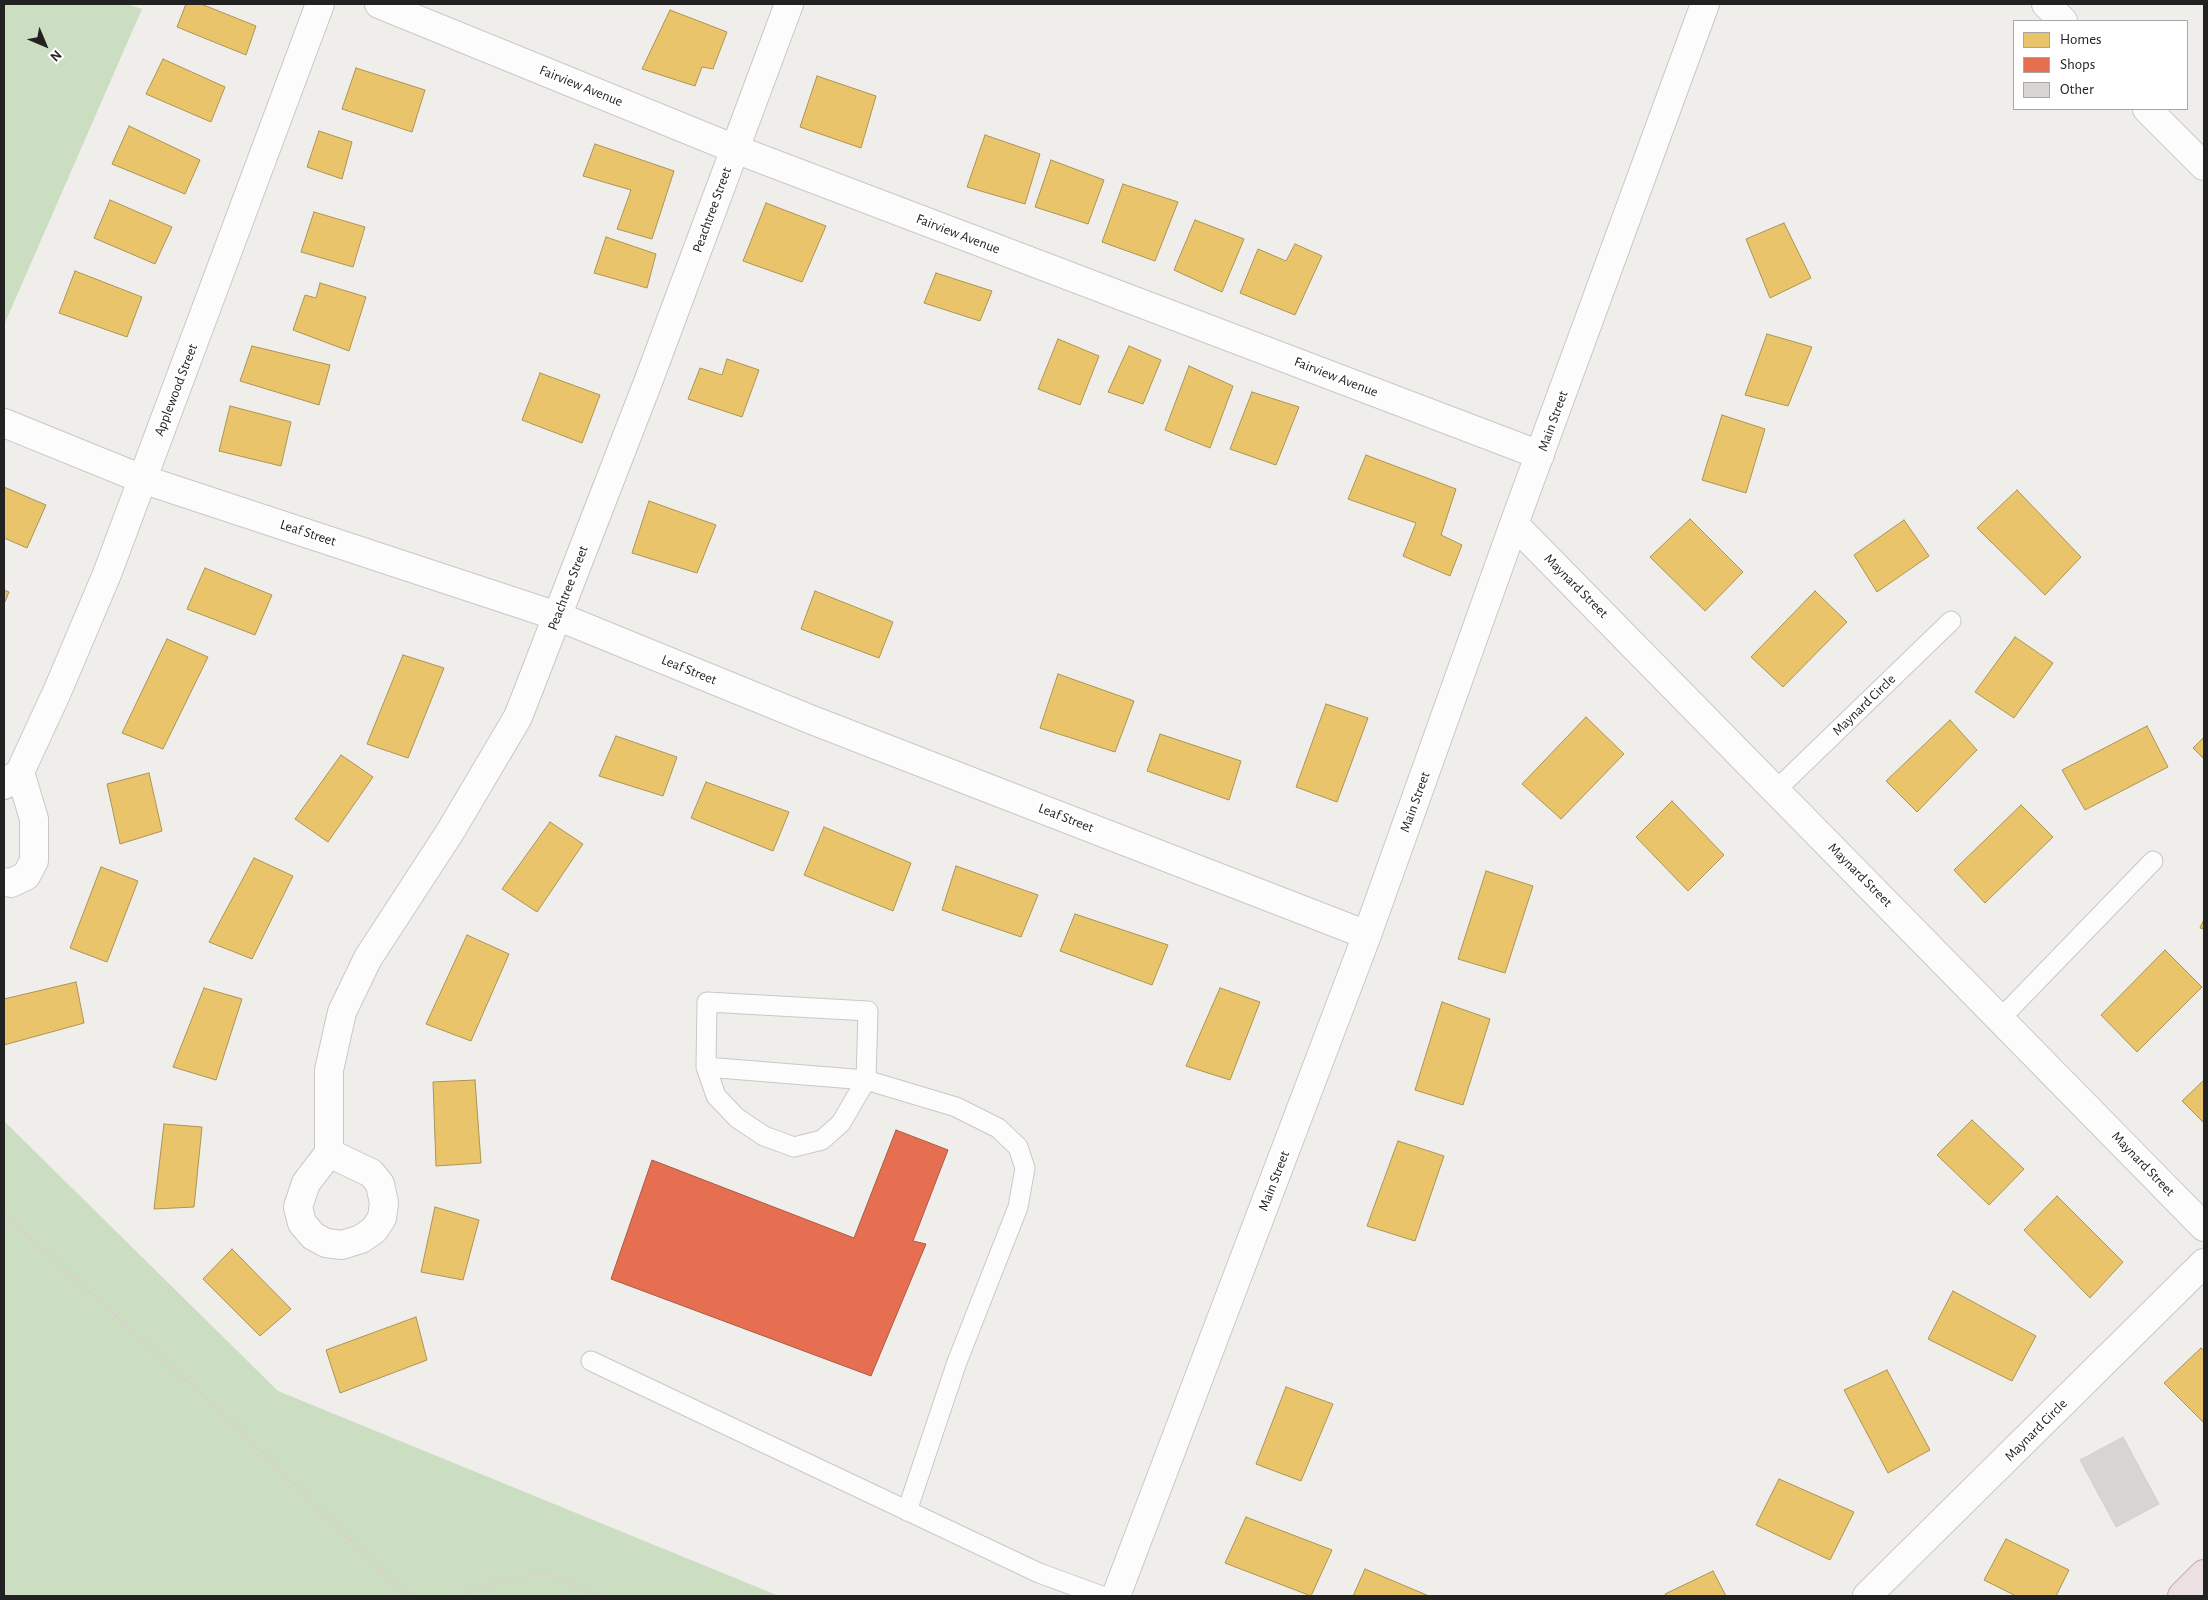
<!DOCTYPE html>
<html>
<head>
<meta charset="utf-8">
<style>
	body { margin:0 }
	#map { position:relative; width:2208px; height:1600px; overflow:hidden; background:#f0eeeb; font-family:"Alegreya Sans",sans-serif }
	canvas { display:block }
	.frame { position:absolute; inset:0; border:5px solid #222; pointer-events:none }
	.legend { position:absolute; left:2013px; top:20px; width:175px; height:90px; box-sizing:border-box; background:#fff; border:1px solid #a7a7a7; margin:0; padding:6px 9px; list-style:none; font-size:15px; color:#222 }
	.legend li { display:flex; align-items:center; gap:10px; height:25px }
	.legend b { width:25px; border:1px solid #a7a7a7 }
	.north { position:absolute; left:20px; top:20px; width:50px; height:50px; -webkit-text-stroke:4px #fff; paint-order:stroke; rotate:135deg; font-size:14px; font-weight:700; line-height:20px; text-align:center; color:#222 }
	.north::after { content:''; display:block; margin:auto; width:18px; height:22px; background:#222; clip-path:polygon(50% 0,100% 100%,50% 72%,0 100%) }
</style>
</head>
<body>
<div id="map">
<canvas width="2208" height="1600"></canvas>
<div class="frame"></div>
<ul class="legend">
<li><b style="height:14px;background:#e9c46a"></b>Homes</li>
<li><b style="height:14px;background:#e76f51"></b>Shops</li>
<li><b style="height:14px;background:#d7d4d2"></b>Other</li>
</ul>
<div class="north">N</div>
</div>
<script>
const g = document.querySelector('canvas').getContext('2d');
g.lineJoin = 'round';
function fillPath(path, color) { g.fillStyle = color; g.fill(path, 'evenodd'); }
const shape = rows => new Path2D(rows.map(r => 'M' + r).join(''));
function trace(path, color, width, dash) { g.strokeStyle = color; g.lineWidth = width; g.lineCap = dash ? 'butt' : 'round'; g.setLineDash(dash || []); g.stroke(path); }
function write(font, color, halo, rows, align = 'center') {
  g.font = font + ' "Alegreya Sans",sans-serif'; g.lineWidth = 5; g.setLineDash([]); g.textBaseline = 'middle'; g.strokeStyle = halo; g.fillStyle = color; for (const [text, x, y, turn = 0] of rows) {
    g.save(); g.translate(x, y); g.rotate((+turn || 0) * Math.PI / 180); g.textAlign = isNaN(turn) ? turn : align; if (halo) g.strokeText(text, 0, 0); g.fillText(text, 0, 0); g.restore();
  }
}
fillPath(shape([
	[4,4,127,4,142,9,4,325],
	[4,1121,278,1391,779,1596,4,1596]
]), '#cbdec1');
const homes = shape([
	[186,4,201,4,256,26,246,55,177,27,186,4],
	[670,10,727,32,713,69,702,67,695,86,642,69,670,10],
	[163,59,225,87,211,122,146,94,163,59],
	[356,68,425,90,412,132,342,109,356,68],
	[817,76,876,96,861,148,800,127,817,76],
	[129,126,200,160,185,194,112,164,129,126],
	[319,131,352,142,342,179,307,167,319,131],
	[985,135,1040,154,1025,204,967,187,985,135],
	[595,144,674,171,652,239,617,229,631,190,583,176,595,144],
	[1051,160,1104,180,1088,224,1035,207,1051,160],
	[1123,184,1178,202,1155,261,1102,242,1123,184],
	[110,200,172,227,155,264,94,238,110,200],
	[766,203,826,226,802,282,743,261,766,203],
	[314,212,365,227,353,267,301,252,314,212],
	[1195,220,1244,239,1222,292,1174,270,1195,220],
	[1784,223,1811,278,1770,298,1746,239,1784,223],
	[606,237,656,254,647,288,594,273,606,237],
	[1295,244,1322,256,1295,315,1240,293,1258,249,1286,261,1295,244],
	[75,271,142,297,127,337,59,313,75,271],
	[936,273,992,291,980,321,924,303,936,273],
	[320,283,366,297,349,351,293,330,305,295,316,298,320,283],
	[1767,334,1812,347,1788,406,1745,395,1767,334],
	[1058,339,1099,356,1080,405,1038,389,1058,339],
	[252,346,330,365,319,405,240,381,252,346],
	[1129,346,1161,360,1143,404,1108,392,1129,346],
	[727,359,759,370,742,417,688,399,700,368,722,375,727,359],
	[1189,366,1233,386,1210,448,1165,430,1189,366],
	[540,373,600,395,582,443,522,420,540,373],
	[1252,392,1299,407,1276,465,1230,449,1252,392],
	[230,406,291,422,281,466,219,451,230,406],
	[1722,415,1765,429,1746,493,1702,480,1722,415],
	[1366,455,1456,489,1441,535,1462,545,1450,576,1403,556,1416,523,1348,499,1366,455],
	[4,487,46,505,27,548,4,538,4,487],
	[2017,490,2081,557,2045,595,1977,528,2017,490],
	[649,501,716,525,697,573,632,553,649,501],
	[1690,519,1743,572,1705,611,1650,557,1690,519],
	[1904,520,1929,556,1877,592,1854,555,1904,520],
	[205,568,272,595,255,635,187,609,205,568],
	[4,590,9,592,4,604,4,590],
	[815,591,893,622,879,658,801,629,815,591],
	[1815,591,1847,622,1783,687,1751,657,1815,591],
	[2015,637,2053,663,2014,718,1975,692,2015,637],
	[167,639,208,657,163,749,122,733,167,639],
	[403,655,444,668,408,758,367,744,403,655],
	[1058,674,1134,701,1115,752,1040,728,1058,674],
	[1326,704,1368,718,1337,802,1296,787,1326,704],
	[1586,717,1624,754,1561,819,1522,784,1586,717],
	[1950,720,1977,750,1917,812,1886,781,1950,720],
	[2147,726,2168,767,2085,810,2062,770,2147,726],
	[1160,734,1241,761,1229,800,1147,771,1160,734],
	[616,736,677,757,663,796,599,776,616,736],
	[2204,737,2204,759,2193,748,2204,737],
	[341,755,373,777,328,842,295,819,341,755],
	[149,773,162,831,120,844,107,784,149,773],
	[706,782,789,812,773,851,691,818,706,782],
	[1672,801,1724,855,1688,891,1636,837,1672,801],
	[2021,805,2053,837,1985,903,1954,870,2021,805],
	[550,822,583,844,537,912,502,889,550,822],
	[824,827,911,863,893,911,804,875,824,827],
	[254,858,293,876,252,959,209,942,254,858],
	[956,866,1038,895,1021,937,942,910,956,866],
	[101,867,138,881,107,962,70,948,101,867],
	[1486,871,1533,886,1505,973,1458,959,1486,871],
	[1075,914,1168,945,1152,985,1060,951,1075,914],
	[2204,919,2204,929,2200,928,2204,919],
	[467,935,509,954,471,1041,426,1024,467,935],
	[2165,950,2202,987,2137,1052,2101,1015,2165,950],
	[76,982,84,1023,4,1045,4,999,76,982],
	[204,988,242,999,216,1080,173,1067,204,988],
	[1220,988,1260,1002,1230,1080,1186,1066,1220,988],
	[1442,1002,1490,1019,1463,1105,1415,1090,1442,1002],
	[475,1080,481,1163,436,1166,433,1082,475,1080],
	[2204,1080,2204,1123,2182,1101,2204,1080],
	[1972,1120,2024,1169,1989,1205,1937,1155,1972,1120],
	[164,1124,202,1127,194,1207,154,1209,164,1124],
	[1398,1141,1444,1156,1415,1241,1367,1226,1398,1141],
	[2057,1196,2123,1262,2090,1298,2024,1230,2057,1196],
	[435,1207,479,1220,463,1280,421,1272,435,1207],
	[232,1249,291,1309,260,1336,203,1279,232,1249],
	[1953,1291,2036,1336,2012,1381,1928,1339,1953,1291],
	[416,1317,427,1360,340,1393,326,1350,416,1317],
	[2201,1348,2204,1351,2204,1423,2164,1383,2201,1348],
	[1887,1370,1930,1450,1888,1473,1844,1390,1887,1370],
	[1286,1387,1333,1404,1301,1481,1256,1464,1286,1387],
	[1779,1479,1854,1512,1830,1560,1756,1525,1779,1479],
	[1246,1517,1332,1550,1311,1596,1225,1563,1246,1517],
	[2006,1539,2069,1570,2056,1596,2016,1596,1984,1580,2006,1539],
	[1365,1569,1429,1596,1353,1596,1365,1569],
	[1713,1571,1726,1596,1666,1596,1665,1594,1713,1571]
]);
fillPath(homes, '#e9c46a');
trace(homes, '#ad9354', 1);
const shops = shape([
	[896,1130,948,1150,913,1241,926,1244,871,1376,611,1279,652,1160,854,1238,896,1130]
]);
fillPath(shops, '#e76f51');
trace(shops, '#ac5843', 1);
const building = shape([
	[2123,1437,2159,1504,2116,1527,2080,1460,2123,1437]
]);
fillPath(building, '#d7d4d2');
trace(building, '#d3d0cc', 1);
const lane = shape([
	[1776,790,1951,621],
	[2001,1018,2153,861],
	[706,1067,707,1002,868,1011,866,1080,841,1123,822,1140,794,1147,764,1136,737,1118,716,1096,706,1067,866,1080,956,1107,998,1128,1018,1147,1025,1168,1018,1207,957,1362,907,1511],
	[591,1361,1039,1573,1102,1596]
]);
const street = shape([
	[379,4,735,149,1540,455],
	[2046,4,2063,21],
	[2147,109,2204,166],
	[4,423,142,479,557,616,812,720,1367,935],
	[1514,524,2204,1227],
	[4,785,20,772,57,692,107,574,320,4],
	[4,882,11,883,26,876,34,861,34,819,20,772],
	[329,1153,306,1183,298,1207,302,1223,313,1236,326,1243,342,1245,361,1239,374,1230,382,1218,384,1203,380,1184,371,1173,329,1153,329,1070,342,1012,368,958,450,832,518,717,648,382,789,4],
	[1116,1596,1367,935,1514,524,1705,4],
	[1867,1596,2204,1263]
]);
const highway = shape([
	[2182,1596,2204,1574]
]);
trace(lane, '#c9c8c7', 21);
trace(street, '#c9c8c7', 30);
trace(highway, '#c5a2ac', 30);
trace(shape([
	[4,1214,222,1413,399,1588,414,1596],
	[460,1596,487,1585,545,1572,597,1596]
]), '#dccecd', 3, [2.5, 2.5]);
trace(lane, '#fdfcfc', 19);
trace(street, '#fdfcfc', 28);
trace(highway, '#ece0e2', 28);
write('14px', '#222', '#fff', [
	["Fairview Avenue",581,86,22],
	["Peachtree Street",712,210,-70],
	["Fairview Avenue",958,234,21],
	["Fairview Avenue",1336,377,21],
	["Applewood Street",176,390,-69],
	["Main Street",1553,421,-70],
	["Leaf Street",308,533,18],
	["Maynard Street",1576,586,45],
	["Peachtree Street",568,588,-69],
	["Leaf Street",689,670,22],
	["Maynard Circle",1864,705,-44],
	["Main Street",1415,802,-70],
	["Leaf Street",1066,818,21],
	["Maynard Street",1860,875,45],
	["Maynard Street",2143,1164,46],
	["Main Street",1274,1181,-69],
	["Maynard Circle",2036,1430,-45]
]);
</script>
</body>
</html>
